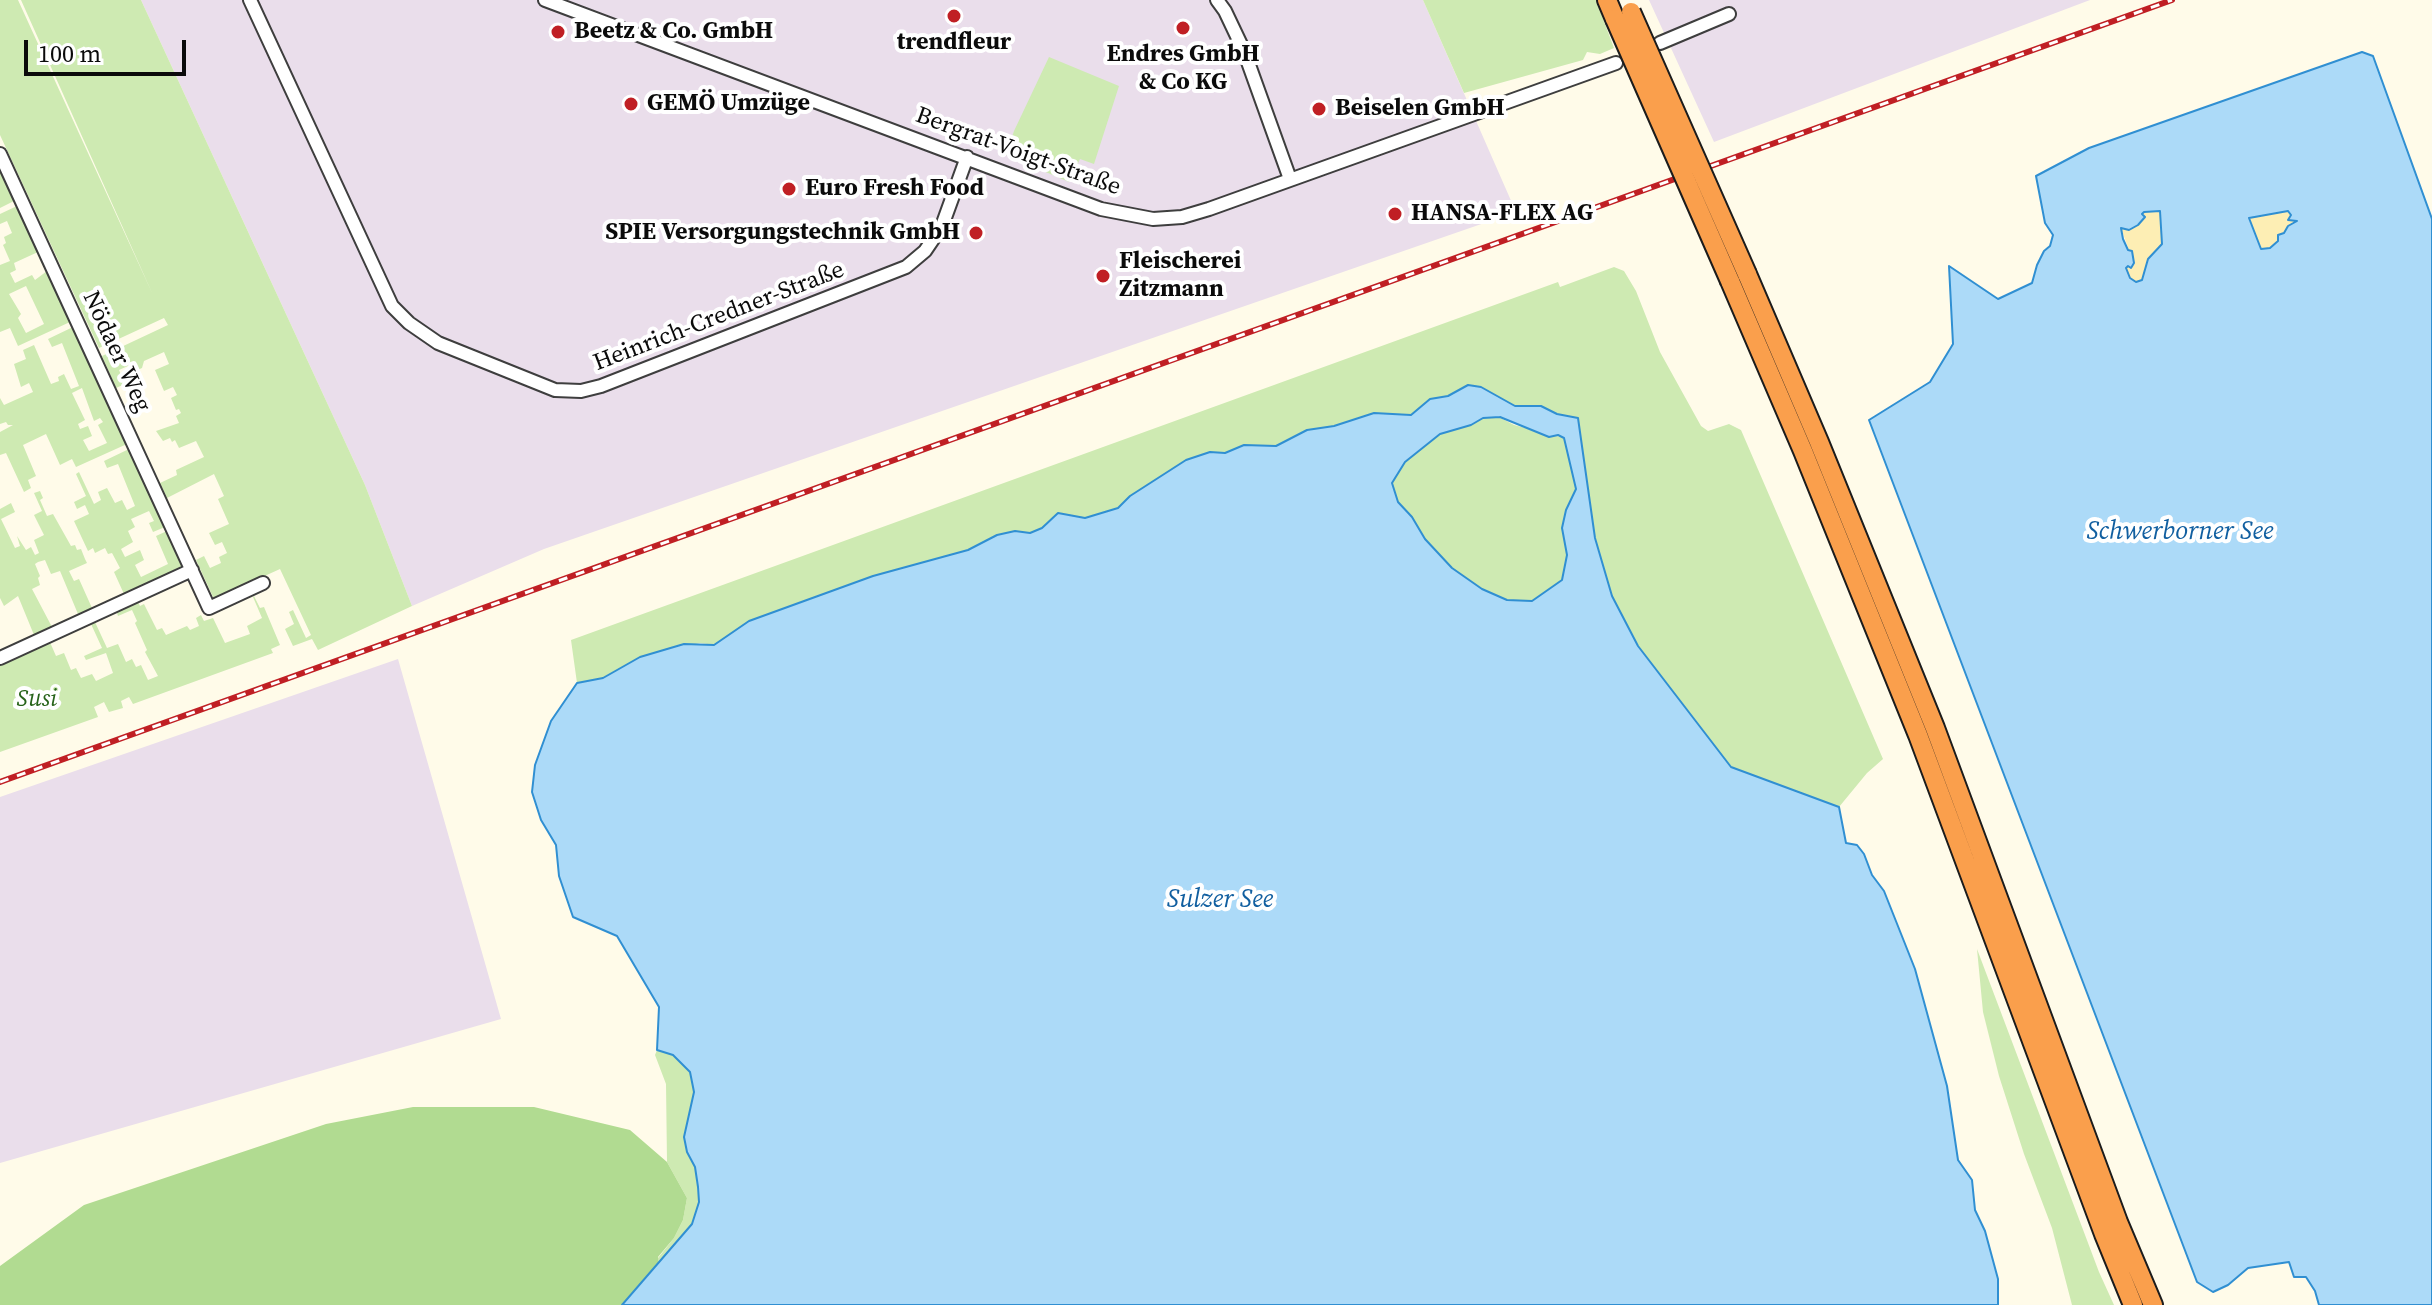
<!DOCTYPE html>
<html>
<head>
<meta charset="utf-8">
<style>
	body { margin:0 }
	#map { position:relative; width:2432px; height:1305px; overflow:hidden; background:#fffbe9; font-family:"Source Serif 4",serif }
	canvas { display:block }
	.scale { position:absolute; left:24px; top:40px; width:162px; height:36px; box-sizing:border-box; border:4px solid #0b0b0b; border-top:0; padding-left:10px; font-size:24px; line-height:28px; white-space:nowrap; color:#0b0b0b; -webkit-text-stroke:6px #fff; paint-order:stroke }
</style>
</head>
<body>
<div id="map">
<canvas width="2432" height="1305"></canvas>
<div class="scale">100 m</div>
</div>
<script>
const g = document.querySelector('canvas').getContext('2d');
g.lineJoin = 'round';
function fillPath(path, color) { g.fillStyle = color; g.fill(path, 'evenodd'); }
const shape = rows => new Path2D(rows.map(r => 'M' + r).join(''));
function trace(path, color, width, dash) { g.strokeStyle = color; g.lineWidth = width; g.lineCap = dash ? 'butt' : 'round'; g.setLineDash(dash || []); g.stroke(path); }
function write(font, color, halo, rows, align = 'center') {
  g.font = font + ' "Source Serif 4",serif'; g.lineWidth = 8; g.setLineDash([]); g.textBaseline = 'middle'; g.strokeStyle = halo; g.fillStyle = color; for (const [text, x, y, turn = 0] of rows) {
    g.save(); g.translate(x, y); g.rotate((+turn || 0) * Math.PI / 180); g.textAlign = isNaN(turn) ? turn : align; if (halo) g.strokeText(text, 0, 0); g.fillText(text, 0, 0); g.restore();
  }
}
fillPath(shape([
	[141,0,1423,0,1516,212,544,549,412,606,365,485],
	[1649,0,2090,0,1714,142],
	[398,659,501,1019,0,1163,0,797]
]), '#eadeeb');
fillPath(shape([
	[0,0,18,0,153,295,21,0,141,0,365,485,412,606,318,650,312,639,293,646,285,629,294,624,289,612,293,610,306,638,311,635,280,569,214,599,196,560,204,556,210,568,221,563,219,557,227,553,222,542,215,545,209,533,229,524,218,499,224,496,214,474,167,498,160,483,177,475,176,470,204,457,196,441,179,448,175,440,172,442,170,438,163,441,156,431,179,423,176,416,181,413,179,409,176,410,171,398,177,395,173,387,164,391,155,370,169,364,164,352,144,361,142,368,133,372,130,365,119,370,125,384,116,388,102,356,168,325,164,318,99,348,0,135],
	[1423,0,1596,0,1614,48,1600,54,1587,52,1583,60,1464,93],
	[1049,57,1119,86,1094,164,1080,159,1069,182,1006,155,1014,131],
	[0,170,14,201,0,208],
	[17,206,38,252,14,263,16,270,10,273,15,283,32,275,35,280,47,271,70,322,18,346,10,328,0,332,0,265,10,261,3,245,6,243,4,237,12,233,7,221,0,224,0,214],
	[26,286,44,324,26,333,18,318,21,314,9,294],
	[1614,267,1624,271,1636,291,1660,352,1701,426,1708,431,1729,424,1741,430,1883,759,1867,773,1839,807,1731,767,1638,646,1612,596,1595,538,1578,418,1557,414,1541,406,1515,406,1481,387,1468,385,1448,396,1430,399,1411,415,1374,413,1334,426,1307,430,1276,446,1244,445,1225,453,1210,452,1130,496,1118,508,1085,518,1058,513,1042,528,1030,533,1015,531,997,535,968,550,873,576,749,621,714,645,700,643,640,657,603,678,577,683,571,640,1558,282,1560,287],
	[73,327,127,444,76,467,72,459,60,465,46,434,23,445,36,476,28,480,31,488,24,492,6,453,0,455,0,432,13,425,8,425,6,422,0,424,0,398,4,405,33,392,29,383,21,387,14,364,26,359,23,350,34,345,51,384,59,381,58,377,64,374,71,389,79,386,62,343,52,347,48,339],
	[82,388,94,421,100,418,103,422,98,425,107,443,89,451,83,440,92,436,88,426,80,429,78,424,85,420,72,393],
	[1499,417,1514,425,1564,438,1576,489,1566,510,1562,528,1568,555,1562,580,1532,601,1507,600,1482,589,1452,568,1425,539,1412,517,1398,502,1392,482,1405,462,1440,434,1471,425,1483,418],
	[129,449,165,527,153,532,149,523,154,521,149,511,131,519,135,527,128,531,133,542,121,549,125,557,140,550,144,560,135,565,141,577,168,564,156,536,167,531,183,566,124,594,114,572,120,568,112,553,108,554,105,548,95,553,93,548,88,551,74,521,89,514,85,505,77,509,74,502,86,496,76,474,79,472,94,504,101,500,98,492,107,488,115,503,122,500,127,510,135,506,118,464,107,468,104,461],
	[40,491,43,498,40,500,47,516,53,514,71,546,75,545,77,550,81,549,85,559,87,563,69,571,74,581,79,579,92,608,78,614,60,571,51,574,45,560,38,562,35,564,40,576,38,578,40,585,32,589,52,627,34,635,18,596,4,606,0,598,0,509,11,503,15,512,1,519,15,548,20,546,17,536,26,550,31,547,35,555,39,553,34,540,44,535,34,515,42,511,34,493],
	[254,596,260,608,264,607,280,645,271,649,273,653,133,704,129,697,121,701,123,708,109,712,104,702,94,707,98,717,0,752,0,663,49,640,56,656,64,653,71,670,76,668,81,678,92,674,96,681,113,673,106,653,86,660,84,656,102,648,91,624,95,622,107,648,118,644,126,662,132,659,136,667,141,665,148,680,158,676,145,652,147,650,135,623,137,621,132,610,118,616,116,610,137,600,140,606,144,604,157,630,162,628,166,635,187,626,190,630,199,626,196,618,201,615,204,621,213,618,225,643,250,634,247,626,262,618,253,597],
	[1977,949,2099,1272,2114,1305,2072,1305,2052,1228,2024,1154,1999,1076,1983,1012],
	[657,1050,673,1055,690,1072,694,1092,684,1137,687,1152,695,1167,699,1202,692,1224,659,1264,658,1258,674,1238,683,1220,687,1198,667,1162,666,1084,655,1055]
]), '#ceeab2');
fillPath(shape([
	[413,1107,534,1107,630,1130,667,1162,687,1198,683,1220,674,1238,658,1257,659,1264,622,1305,0,1305,0,1266,84,1205,326,1124]
]), '#b1db91');
fillPath(shape([
	[2160,211,2162,244,2160,249,2148,259,2142,280,2136,282,2130,278,2126,268,2129,250,2121,228,2142,216,2144,212],
	[2288,211,2290,212,2290,221,2297,221,2289,226,2270,249,2261,249,2249,217]
]), '#fdeeb4');
const water = shape([
	[2362,52,2373,56,2432,219,2432,1305,2319,1305,2315,1291,2306,1277,2294,1277,2289,1262,2248,1268,2228,1285,2213,1292,2197,1282,1869,420,1930,382,1953,344,1949,266,1998,299,2032,283,2037,265,2044,251,2050,246,2053,235,2045,223,2036,176,2089,148,2362,52],
	[2160,211,2162,244,2148,259,2142,280,2136,282,2130,278,2126,268,2128,266,2131,268,2134,263,2132,251,2128,250,2123,239,2121,228,2129,230,2138,225,2145,217,2142,214,2144,212,2160,211],
	[2288,211,2291,215,2288,220,2297,221,2288,226,2284,233,2278,235,2278,241,2270,248,2261,249,2249,218,2288,211],
	[1468,385,1481,387,1515,406,1541,406,1557,414,1578,418,1595,538,1612,596,1638,646,1731,767,1839,807,1846,843,1857,845,1864,854,1872,875,1884,891,1915,969,1947,1086,1958,1160,1972,1180,1975,1210,1985,1231,1998,1279,1998,1305,622,1305,692,1224,699,1202,698,1187,695,1167,687,1152,684,1137,694,1092,690,1072,673,1055,657,1050,659,1007,617,936,573,917,559,876,556,845,541,820,532,792,535,765,551,721,577,683,603,678,640,657,684,644,714,645,749,621,873,576,968,550,997,535,1015,531,1030,533,1042,528,1058,513,1085,518,1118,508,1130,496,1186,460,1210,452,1225,453,1244,445,1276,446,1307,430,1334,426,1374,413,1411,415,1430,399,1448,396,1468,385],
	[1500,417,1549,437,1558,435,1564,438,1576,489,1566,510,1562,528,1567,555,1562,580,1532,601,1507,600,1482,589,1452,568,1425,539,1412,517,1398,502,1392,483,1405,462,1440,434,1471,425,1483,418,1500,417]
]);
fillPath(water, '#acdaf8');
trace(water, '#308fd2', 2);
const minor = shape([
	[250,0,392,306,409,323,438,343,555,390,581,391,601,386,906,267,925,251,942,226,967,157],
	[545,0,1101,209,1153,219,1182,217,1209,209,1616,63],
	[1217,0,1225,11,1244,51,1290,179],
	[1660,43,1729,14],
	[0,154,209,608,263,583],
	[0,658,192,570]
]);
const highway = shape([
	[1607,0,1615,19],
	[1747,274,1819,442,1935,728,2118,1222,2153,1305],
	[1730,281,1803,451,1918,735,2104,1234,2133,1305]
]);
trace(minor, '#3e3e3e', 16);
trace(highway, '#1c1c1c', 22);
trace(minor, '#fff', 12);
trace(highway, '#fa9f4c', 18);
const rail = shape([
	[0,782,2172,0]
]);
trace(rail, '#c01f24', 6);
trace(rail, '#fff', 3, [9]);
const highwayBridge = shape([
	[1631,12,1747,274],
	[1615,19,1730,281]
]);
trace(highwayBridge, '#1c1c1c', 22, []);
trace(highwayBridge, '#fa9f4c', 18);
for (const [x, y, r, color] of [
	[954,16,8,"#c01f24"],
	[1183,28,8,"#c01f24"],
	[558,32,8,"#c01f24"],
	[631,104,8,"#c01f24"],
	[1319,109,8,"#c01f24"],
	[789,189,8,"#c01f24"],
	[1395,214,8,"#c01f24"],
	[976,233,8,"#c01f24"],
	[1103,276,8,"#c01f24"]
]) { const dot = new Path2D(); dot.arc(x, y, r, 0, 2 * Math.PI); g.fillStyle = color; g.fill(dot); trace(dot, '#fff', 3); }
write('bold 24px', '#0b0b0b', '#fff', [
	["Beetz & Co. GmbH",574,32],
	["trendfleur",954,43,"center"],
	["Endres GmbH",1183,55,"center"],
	["& Co KG",1183,83,"center"],
	["GEMÖ Umzüge",647,104],
	["Beiselen GmbH",1335,109],
	["Euro Fresh Food",805,189],
	["HANSA-FLEX AG",1411,214],
	["SPIE Versorgungstechnik GmbH",960,233,"right"],
	["Fleischerei",1119,262],
	["Zitzmann",1119,290]
], 'left');
write('24px', '#0b0b0b', '#fff', [
	["Bergrat-Voigt-Straße",1018,152,20],
	["Heinrich-Credner-Straße",719,317,-21],
	["Nödaer Weg",116,352,65]
]);
write('italic 24px', '#28641a', '#fff', [
	["Susi",37,700]
]);
write('italic 26px', '#115fa0', '#fff', [
	["Schwerborner See",2180,532],
	["Sulzer See",1220,900]
]);
</script>
</body>
</html>
